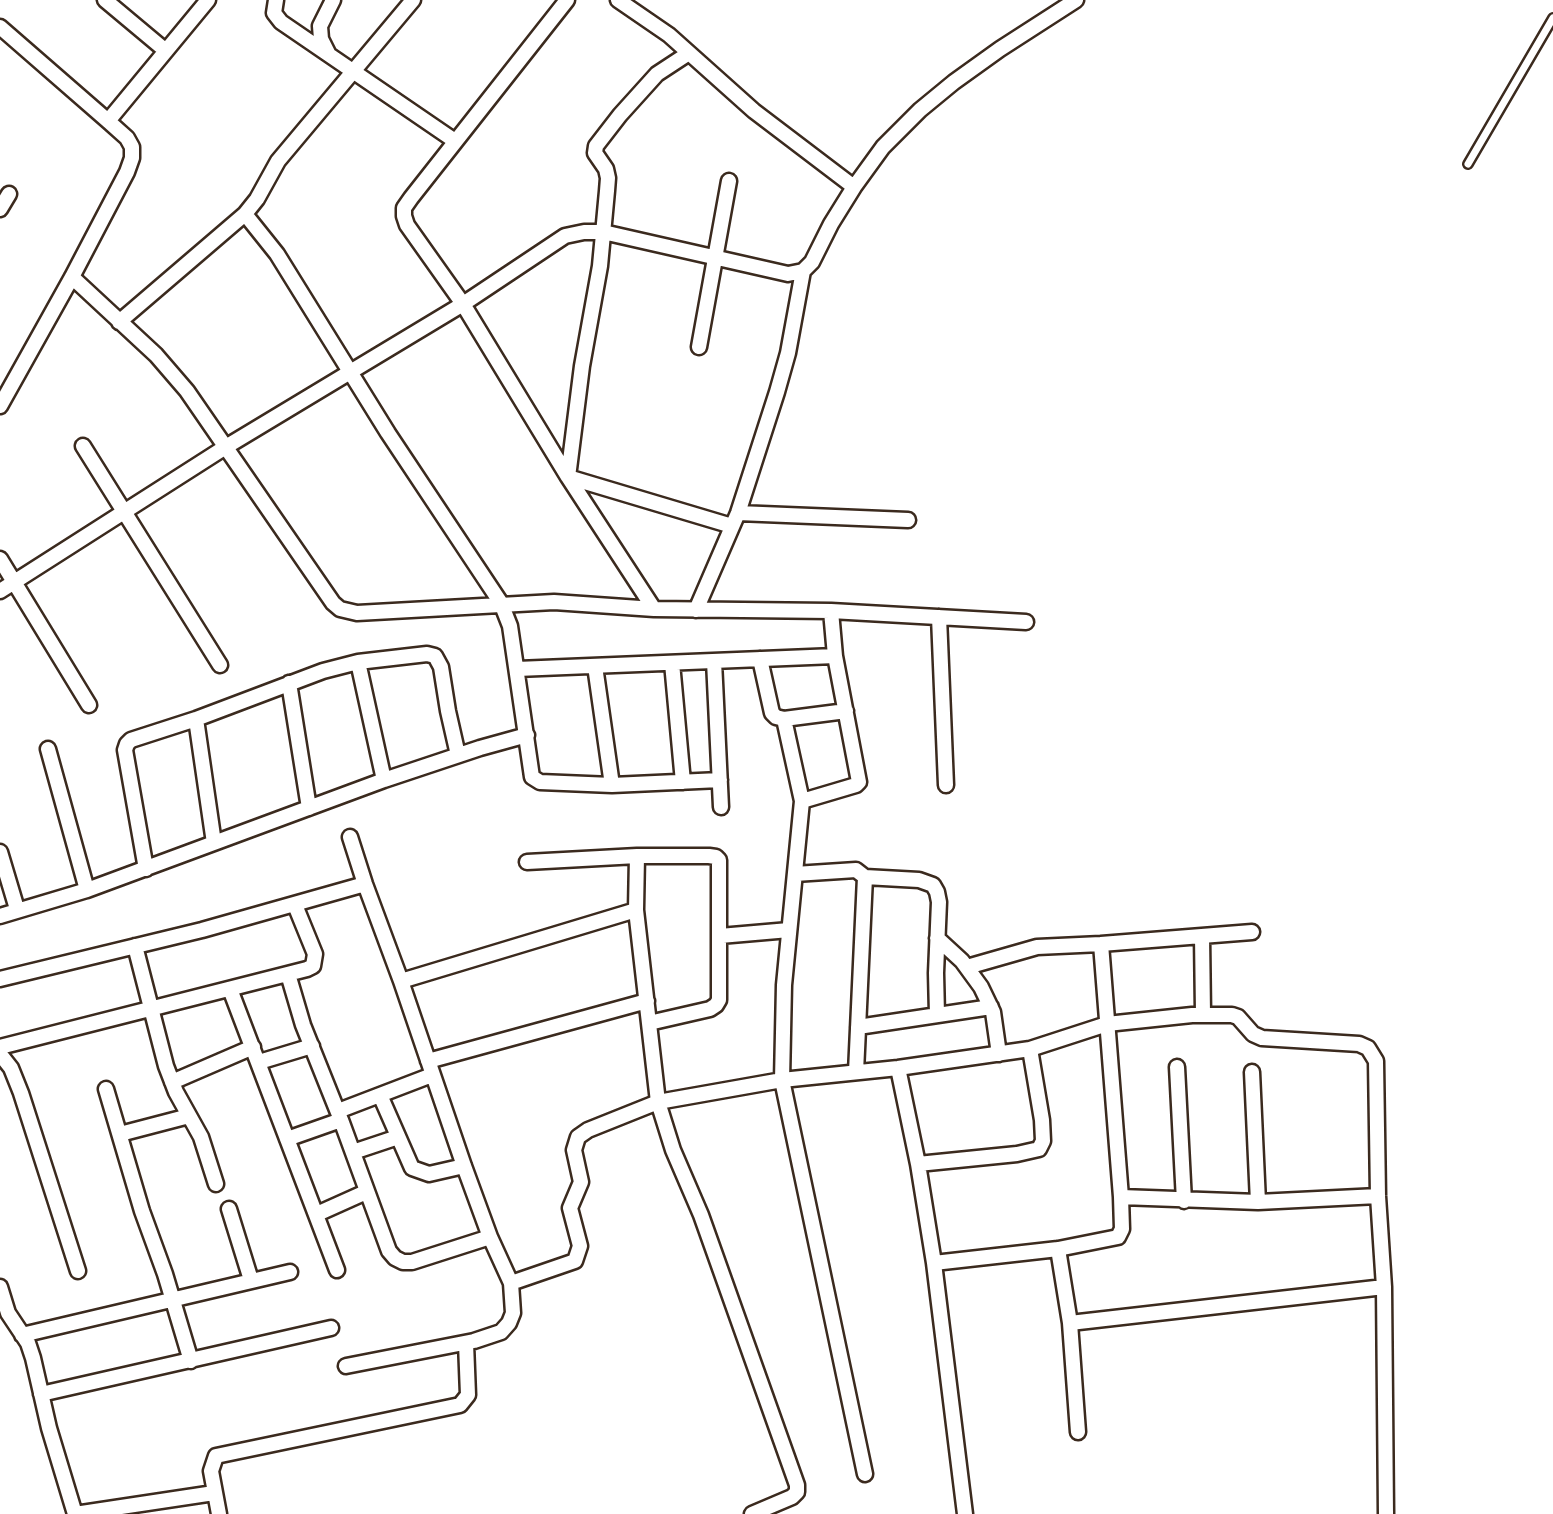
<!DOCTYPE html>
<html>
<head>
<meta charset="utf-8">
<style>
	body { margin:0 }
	canvas { display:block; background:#fff }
</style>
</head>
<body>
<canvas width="1553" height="1514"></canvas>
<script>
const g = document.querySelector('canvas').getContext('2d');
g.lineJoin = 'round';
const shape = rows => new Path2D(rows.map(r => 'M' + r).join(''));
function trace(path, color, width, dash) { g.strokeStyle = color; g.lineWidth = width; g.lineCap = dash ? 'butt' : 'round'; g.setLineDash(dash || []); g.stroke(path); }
const lane = shape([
	[1468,164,1553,18]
]);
const street = shape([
	[105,0,166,51],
	[276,0,274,13,281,22,455,141],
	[567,0,411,198,404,208,404,216,407,225,463,304,568,477,654,609,831,611,1026,622],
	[618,0,669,35,754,111,854,187],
	[0,27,108,121,127,138,132,147,132,158,127,172,72,277,0,406],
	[328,53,321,39,320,26,333,0],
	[689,53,657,74,620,115,596,146,595,153,606,169,608,178,607,191,600,266,582,366,568,477,732,526],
	[108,121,208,0],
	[0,209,9,194],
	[245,214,277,254,388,433,501,603,510,626,532,777,540,782,612,785,720,780],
	[72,277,156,355,187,391,333,603,340,609,357,613,554,602,654,609],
	[119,322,245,214,257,199,278,161,413,0],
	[699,347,729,181],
	[83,446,220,665],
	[738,513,908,520],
	[0,559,89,705],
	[0,591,224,448,463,304,565,236,584,232,603,232,788,274,803,271,812,262,831,224,854,187,883,147,920,110,954,82,1000,49,1076,0],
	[696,610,738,513,777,392,788,353,803,271],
	[939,617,946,785],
	[760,659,772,713,776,717,784,719,802,801,784,985,782,1080,865,1474],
	[714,661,721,807],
	[358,662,384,780],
	[672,663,683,782],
	[595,666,612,785],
	[517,669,835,656],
	[289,683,309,808],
	[196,719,214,843],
	[784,719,846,711],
	[48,749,87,890],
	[802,801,856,785,859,782,835,656,831,611],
	[0,852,17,909],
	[527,862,637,856,709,856,716,857,719,860,719,1000,716,1005,710,1009,649,1023],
	[146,869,125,750,127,744,131,740,196,719,323,671,358,662,427,654,435,656,441,667,448,711,458,755],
	[795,874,856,870,865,877,856,1072],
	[865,877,919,880,933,885,937,892,939,902,936,973,937,1015],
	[636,910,637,856],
	[0,916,87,890,384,780,480,748,527,735],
	[720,936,789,930],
	[1202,936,1203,1014],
	[937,938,962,961,981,987,993,1012,999,1054],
	[135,946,166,1066,176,1092,201,1137,216,1184],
	[967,967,1037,947,1101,944],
	[288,974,303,1025,341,1120,389,1251,395,1258,403,1262,412,1262,490,1237],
	[0,979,202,930,365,884],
	[401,981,636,910,658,1102,673,1150,701,1215,797,1485,797,1492,792,1497,752,1514],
	[230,989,337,1270],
	[858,1027,991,1007],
	[0,1047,307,969,313,966,315,954,295,905],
	[0,1054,11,1068,21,1093,78,1271],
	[428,1061,647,1001],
	[259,1062,312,1046],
	[1177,1067,1184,1201],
	[898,1068,918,1164,934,1263,965,1514],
	[1252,1072,1258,1202],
	[172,1082,253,1047],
	[106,1089,142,1211,165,1274,191,1361],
	[380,1095,412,1168,429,1174,464,1166],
	[338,1111,432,1075],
	[120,1134,189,1116],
	[287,1139,341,1120],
	[353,1152,398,1137],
	[918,1164,1017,1154,1039,1149,1043,1141,1042,1120,1030,1049],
	[1121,1197,1258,1202,1378,1196],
	[229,1209,251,1280],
	[317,1214,366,1192],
	[1058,1249,1070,1323,1384,1287],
	[934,1263,1058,1249,1118,1237,1122,1229,1121,1197,1101,944,1252,932],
	[511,1283,575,1261,580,1246,570,1208,581,1182,574,1150,578,1137,588,1130,658,1102,782,1080,898,1068,1030,1049,1107,1024,1192,1015,1232,1015,1238,1017,1253,1034,1262,1038,1359,1044,1368,1048,1376,1061,1378,1196,1384,1287,1386,1514],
	[0,1287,8,1313,28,1343,33,1358,49,1428,75,1514],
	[1070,1323,1078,1432],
	[22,1335,290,1272],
	[346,1366,474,1341,501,1332,509,1323,513,1313,511,1283,490,1237,464,1166,401,981,365,884,350,837],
	[41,1394,331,1328],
	[75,1514,214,1493],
	[219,1514,211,1471,216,1456,460,1405,468,1395,466,1343]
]);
trace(lane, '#3b2a1e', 12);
trace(street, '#3b2a1e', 19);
trace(lane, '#fff', 7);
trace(street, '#fff', 14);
</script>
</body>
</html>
